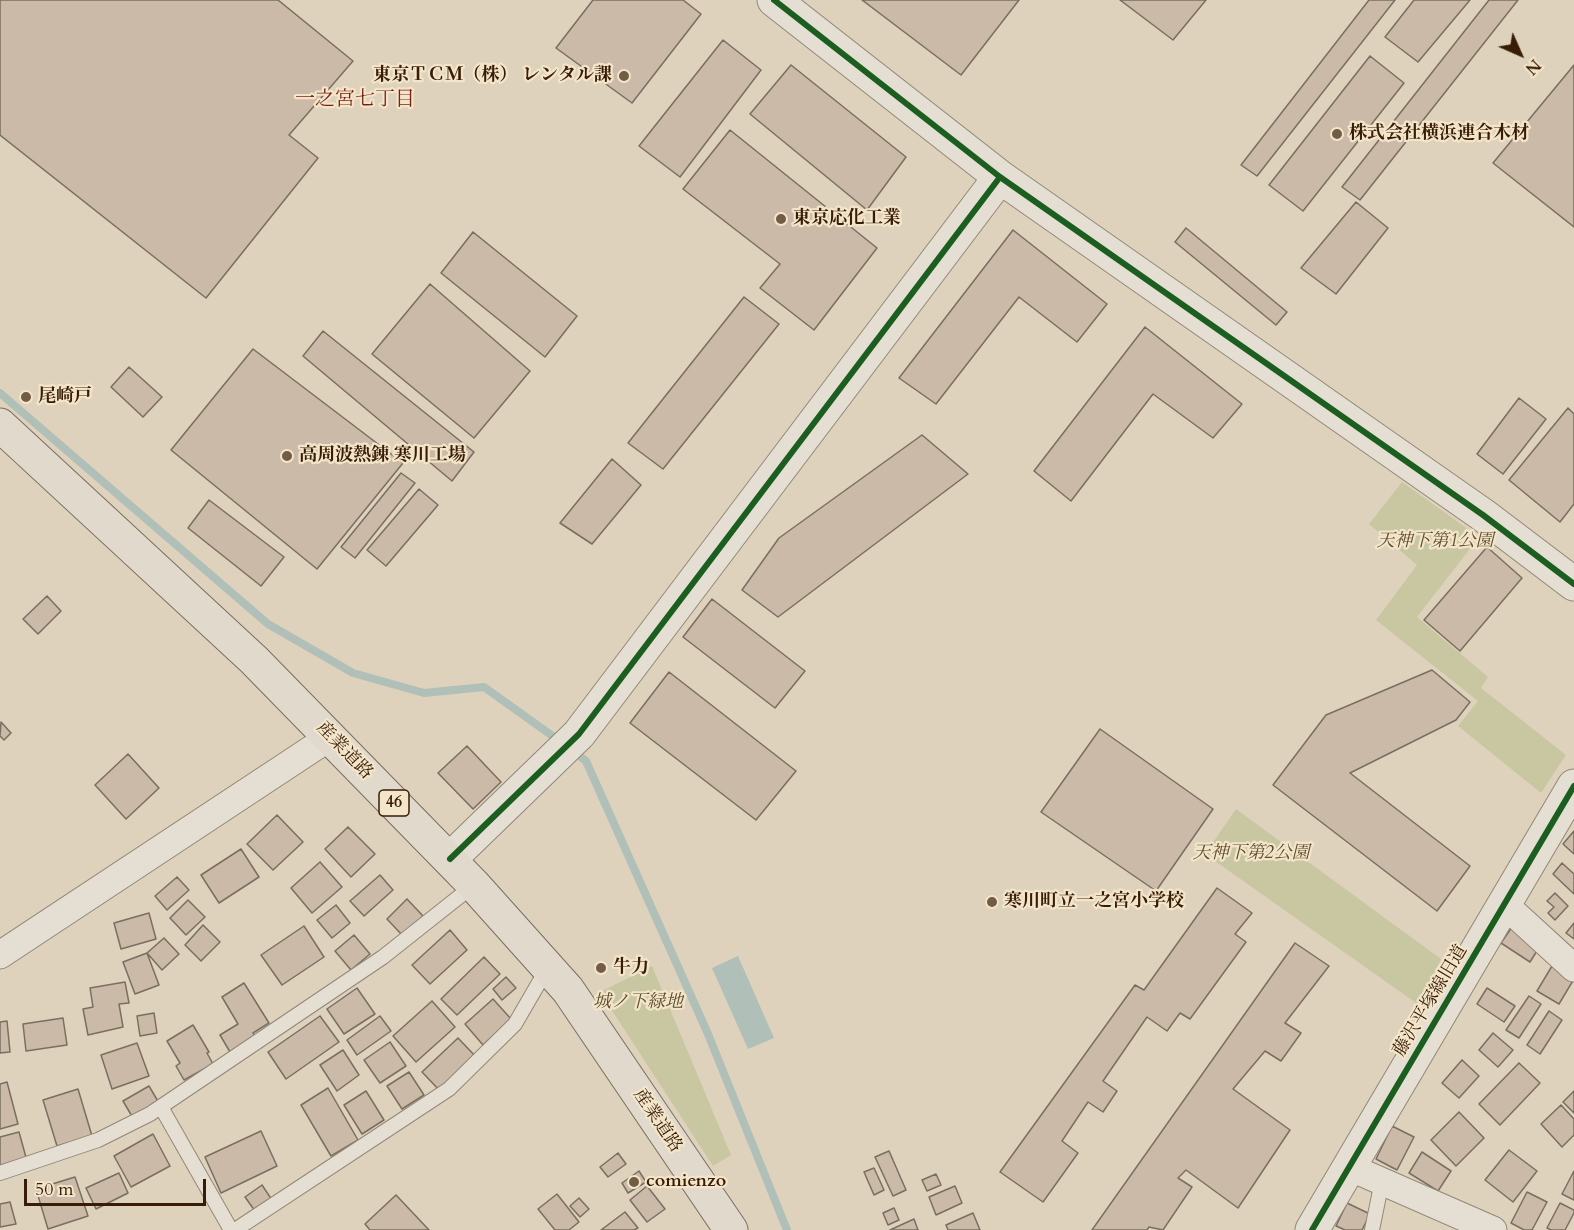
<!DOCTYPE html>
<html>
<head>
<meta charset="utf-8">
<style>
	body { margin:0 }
	#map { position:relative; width:1574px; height:1230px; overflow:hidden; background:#ded2bc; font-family:Cardo,serif }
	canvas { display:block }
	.north { position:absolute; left:1490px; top:24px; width:60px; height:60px; -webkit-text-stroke:4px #f3e5ca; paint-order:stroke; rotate:135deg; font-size:16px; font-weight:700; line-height:24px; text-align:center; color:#381c05 }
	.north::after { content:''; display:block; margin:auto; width:21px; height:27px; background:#381c05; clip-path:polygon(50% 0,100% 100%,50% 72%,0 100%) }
	.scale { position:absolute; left:24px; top:1179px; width:182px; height:27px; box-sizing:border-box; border:3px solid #381c05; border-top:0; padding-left:8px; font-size:18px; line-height:21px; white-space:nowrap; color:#381c05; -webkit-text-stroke:4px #f3e5ca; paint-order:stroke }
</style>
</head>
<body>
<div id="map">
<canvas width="1574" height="1230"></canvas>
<div class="north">N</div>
<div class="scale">50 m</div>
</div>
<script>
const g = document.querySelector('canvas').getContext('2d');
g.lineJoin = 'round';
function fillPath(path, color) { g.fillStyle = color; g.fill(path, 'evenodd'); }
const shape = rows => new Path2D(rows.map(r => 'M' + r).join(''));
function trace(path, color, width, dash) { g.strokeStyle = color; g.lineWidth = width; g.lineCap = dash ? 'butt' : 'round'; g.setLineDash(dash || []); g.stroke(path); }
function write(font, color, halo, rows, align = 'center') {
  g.font = font + ' Cardo,"Noto Serif JP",serif'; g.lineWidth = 4.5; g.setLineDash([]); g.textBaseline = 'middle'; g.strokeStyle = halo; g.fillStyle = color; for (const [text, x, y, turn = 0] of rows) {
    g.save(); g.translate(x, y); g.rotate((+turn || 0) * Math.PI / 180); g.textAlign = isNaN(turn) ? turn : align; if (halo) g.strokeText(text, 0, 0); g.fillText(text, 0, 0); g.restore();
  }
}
fillPath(shape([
	[1402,482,1479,537,1417,617,1488,677,1481,688,1566,755,1541,793,1458,726,1478,701,1376,620,1417,565,1369,524],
	[1236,809,1441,959,1419,1005,1205,854],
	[652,966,731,1155,713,1166,600,992]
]), '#c8c7a1');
fillPath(shape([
	[738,956,774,1038,748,1049,712,968]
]), '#b0bfb7');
trace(shape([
	[0,393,268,624,353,673,424,693,484,687,561,742],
	[573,751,586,761,708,1034,787,1230]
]), '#b0bfb7', 8);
const building = shape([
	[0,0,278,0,353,61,289,135,318,158,206,298,0,135,0,0],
	[593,0,683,0,701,14,632,103,556,48,593,0],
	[862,0,1019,0,961,75,862,0],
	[1120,0,1206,0,1173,40,1120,0],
	[1369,0,1395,0,1257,176,1241,165,1369,0],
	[1414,0,1470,0,1418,62,1385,37,1414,0],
	[1489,0,1518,0,1360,200,1342,187,1489,0],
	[723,40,761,70,680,177,639,146,723,40],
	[1370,56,1404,83,1303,211,1269,185,1370,56],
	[791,65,906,157,867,210,750,114,791,65],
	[1574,65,1574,227,1493,163,1574,65],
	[730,130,877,248,814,330,760,288,780,264,683,189,730,130],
	[1356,202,1388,228,1336,294,1301,268,1356,202],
	[1186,228,1287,312,1276,325,1175,242,1186,228],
	[1013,230,1107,304,1077,342,1019,297,936,404,899,378,1013,230],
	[473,232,577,316,545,357,441,273,473,232],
	[430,284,530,371,474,438,372,354,430,284],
	[744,297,779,324,663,469,628,443,744,297],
	[1145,327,1242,404,1213,438,1153,394,1071,501,1034,471,1145,327],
	[323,331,474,452,452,481,303,356,323,331],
	[253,349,403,463,317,569,171,450,253,349],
	[129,367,162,397,143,417,111,387,129,367],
	[1519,398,1546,419,1503,474,1477,454,1519,398],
	[1568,408,1574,414,1574,504,1560,522,1509,480,1568,408],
	[922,435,968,474,778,617,742,590,779,538,922,435],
	[612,459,641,485,592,544,560,523,612,459],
	[401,473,415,483,355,558,341,547,401,473],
	[419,489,438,505,386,566,367,550,419,489],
	[209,500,284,557,261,586,188,528,209,500],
	[1487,547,1522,578,1460,651,1424,620,1487,547],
	[47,596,61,611,38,634,23,619,47,596],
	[712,599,805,671,775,708,683,637,712,599],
	[1432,670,1470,702,1456,720,1350,773,1470,866,1437,911,1273,785,1326,715,1432,670],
	[669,672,796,771,756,820,630,723,669,672],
	[1,722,11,733,4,740,0,736,1,722],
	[1100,729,1213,809,1156,891,1041,812,1100,729],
	[467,746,501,782,473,809,438,773,467,746],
	[128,754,159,788,126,819,95,785,128,754],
	[277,815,303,842,273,870,247,844,277,815],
	[348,827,375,854,351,877,325,849,348,827],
	[1574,831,1574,854,1563,844,1574,831],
	[241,849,259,877,219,903,201,875,241,849],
	[320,862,342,887,312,913,291,888,320,862],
	[1562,863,1574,874,1574,894,1553,874,1562,863],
	[380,875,393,890,364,916,350,901,380,875],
	[177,877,189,890,167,910,155,896,177,877],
	[1217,888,1252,913,1235,934,1246,942,1190,1019,1180,1013,1167,1031,1147,1017,1103,1081,1117,1091,1103,1112,1088,1102,1062,1141,1078,1153,1043,1202,1000,1172,1135,985,1144,990,1217,888],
	[1555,893,1568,906,1555,920,1548,913,1554,907,1547,901,1555,893],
	[407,899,423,916,402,935,387,919,407,899],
	[188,900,205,917,186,935,170,918,188,900],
	[336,905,350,923,332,938,317,920,336,905],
	[149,913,156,939,121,949,114,923,149,913],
	[1574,923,1574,939,1566,933,1574,923],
	[203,925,220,942,201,961,185,945,203,925],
	[304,926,324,957,282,985,261,955,304,926],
	[1512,927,1540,946,1530,962,1501,943,1512,927],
	[450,930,467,950,430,984,412,965,450,930],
	[354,935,370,954,351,970,335,951,354,935],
	[164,938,179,954,162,970,147,953,164,938],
	[1295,943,1329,966,1285,1023,1301,1033,1281,1061,1265,1051,1233,1089,1290,1130,1238,1208,1186,1170,1178,1178,1192,1187,1163,1230,1149,1227,1147,1230,1092,1230,1295,943],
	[147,953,159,985,135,994,123,962,147,953],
	[484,957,500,974,457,1015,441,999,484,957],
	[1552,966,1574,979,1559,1004,1537,991,1552,966],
	[506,977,516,988,502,1000,493,989,506,977],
	[125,982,129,1003,119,1004,123,1027,88,1035,83,1009,93,1007,90,988,125,982],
	[244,983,269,1023,253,1033,255,1037,230,1052,220,1035,238,1024,222,997,244,983],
	[357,988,375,1014,344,1034,327,1009,357,988],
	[1487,988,1515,1006,1504,1022,1477,1004,1487,988],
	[1529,996,1541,1004,1519,1038,1506,1030,1529,996],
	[493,999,511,1019,483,1045,465,1024,493,999],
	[432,1001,455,1027,416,1062,393,1036,432,1001],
	[1549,1011,1562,1020,1540,1054,1527,1045,1549,1011],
	[154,1013,157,1033,140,1036,137,1016,154,1013],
	[320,1016,339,1042,286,1079,268,1052,320,1016],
	[380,1016,391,1031,357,1055,347,1040,380,1016],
	[63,1018,67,1045,26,1051,23,1024,63,1018],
	[7,1021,10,1052,0,1053,0,1022,7,1021],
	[193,1025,209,1052,207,1053,213,1064,184,1080,176,1066,180,1063,167,1041,193,1025],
	[1493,1033,1513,1050,1498,1067,1479,1050,1493,1033],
	[458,1038,478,1059,442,1093,422,1072,458,1038],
	[390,1042,406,1066,380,1083,364,1060,390,1042],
	[137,1043,149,1076,112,1089,101,1055,137,1043],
	[343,1050,359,1075,337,1091,320,1065,343,1050],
	[1462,1060,1479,1076,1459,1098,1442,1083,1462,1060],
	[1519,1063,1540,1083,1500,1125,1479,1104,1519,1063],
	[409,1072,424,1095,402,1109,387,1086,409,1072],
	[7,1082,18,1124,0,1129,0,1084,7,1082],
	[149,1086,159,1103,133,1118,123,1101,149,1086],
	[328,1088,358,1140,331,1156,301,1105,328,1088],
	[78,1089,92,1136,57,1146,43,1100,78,1089],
	[366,1091,384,1120,362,1134,344,1105,366,1091],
	[1574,1091,1574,1113,1563,1102,1574,1091],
	[1561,1105,1574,1119,1574,1135,1562,1147,1541,1124,1561,1105],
	[1459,1112,1484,1138,1456,1166,1431,1140,1459,1112],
	[1392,1126,1414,1137,1397,1170,1376,1159,1392,1126],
	[261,1131,277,1166,221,1193,205,1157,261,1131],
	[19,1132,27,1161,0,1168,0,1137,19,1132],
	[153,1134,170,1166,131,1187,114,1156,153,1134],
	[1509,1150,1537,1171,1513,1202,1485,1180,1509,1150],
	[889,1151,906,1190,893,1196,875,1157,889,1151],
	[1422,1152,1451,1171,1438,1191,1409,1173,1422,1152],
	[618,1153,626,1164,608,1177,600,1167,618,1153],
	[874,1168,884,1190,874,1195,864,1172,874,1168],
	[639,1171,646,1182,628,1193,622,1183,639,1171],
	[1574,1171,1574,1200,1562,1194,1574,1171],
	[119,1173,128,1193,96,1209,86,1188,119,1173],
	[936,1174,941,1185,927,1191,922,1180,936,1174],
	[75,1177,88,1216,48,1229,36,1189,75,1177],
	[262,1185,272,1200,255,1211,245,1197,262,1185],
	[647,1186,665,1209,647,1222,630,1200,647,1186],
	[955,1186,962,1203,936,1215,929,1197,955,1186],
	[1527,1192,1547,1202,1532,1230,1524,1230,1511,1223,1527,1192],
	[557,1194,579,1222,569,1230,555,1230,538,1209,557,1194],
	[396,1195,429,1230,370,1230,365,1224,396,1195],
	[579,1198,589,1209,580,1217,570,1206,579,1198],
	[10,1202,16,1224,0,1227,0,1204,10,1202],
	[1347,1203,1370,1214,1362,1230,1345,1230,1336,1226,1347,1203],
	[1560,1203,1574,1210,1574,1213,1565,1230,1551,1230,1547,1228,1560,1203],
	[894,1208,899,1220,888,1225,883,1213,894,1208],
	[625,1212,638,1228,634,1230,601,1230,625,1212],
	[973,1213,980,1230,948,1230,946,1225,973,1213],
	[914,1219,918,1230,890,1230,914,1219]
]);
fillPath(building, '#cbbaa7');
trace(building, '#796f61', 1.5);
const service = shape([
	[161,1107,231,1230],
	[0,1173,98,1140,150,1114,383,957,474,885],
	[235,1230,449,1089,515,1024,548,967],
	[1372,1230,1382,1181]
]);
const minor = shape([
	[1505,905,1574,968],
	[0,955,330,737],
	[1349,1167,1493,1230]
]);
const tertiary = shape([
	[774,0,1000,177,1483,515,1574,584],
	[450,859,579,734,1000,177],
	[1312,1230,1574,786]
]);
const primary = shape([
	[0,425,254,660,474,885,568,990,731,1230]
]);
trace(service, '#928778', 16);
trace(minor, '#928778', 29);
trace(tertiary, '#928778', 35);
trace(primary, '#796f61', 35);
trace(service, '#e5dfd3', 14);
trace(minor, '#e5dfd3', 27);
trace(tertiary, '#e5dfd3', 33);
trace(primary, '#e0d9cc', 33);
trace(shape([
	[774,0,1000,177,1483,515,1574,584],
	[450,859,579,734,1000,177],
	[1312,1230,1574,786]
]), '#1b5e20', 6);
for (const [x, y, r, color] of [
	[624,76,6,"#725c45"],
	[1337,134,6,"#725c45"],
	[781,219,6,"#725c45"],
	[26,397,6,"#725c45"],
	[287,456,6,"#725c45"],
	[992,902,6,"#725c45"],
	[601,968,6,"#725c45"],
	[634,1182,6,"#725c45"]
]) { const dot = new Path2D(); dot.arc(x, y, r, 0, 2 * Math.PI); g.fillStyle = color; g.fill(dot); trace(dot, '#f3e5ca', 2); }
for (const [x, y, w] of [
	[394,803,30]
]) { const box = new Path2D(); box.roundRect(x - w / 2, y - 13, w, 26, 4.5); g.fillStyle = '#f3e5ca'; g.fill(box); trace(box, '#381c05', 1.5); }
write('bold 16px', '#381c05', null, [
	["46",394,803]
]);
write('bold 18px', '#381c05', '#f3e5ca', [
	["東京ＴＣＭ（株） レンタル課",612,76,"right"],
	["株式会社横浜連合木材",1349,134],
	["東京応化工業",793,219],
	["尾崎戸",38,397],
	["高周波熱錬 寒川工場",299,456],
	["寒川町立一之宮小学校",1004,902],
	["牛力",613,968],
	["comienzo",646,1182]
], 'left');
write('italic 18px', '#5e4d2d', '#f3e5ca', [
	["天神下第1公園",1435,542],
	["天神下第2公園",1251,854],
	["城ノ下緑地",638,1003]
]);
write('18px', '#381c05', '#f3e5ca', [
	["産業道路",344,751,46],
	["藤沢平塚線旧道",1431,1001,-59],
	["産業道路",657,1121,56]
]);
write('20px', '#7a1f14', '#f3e5ca', [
	["一之宮七丁目",355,100]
]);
</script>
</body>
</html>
